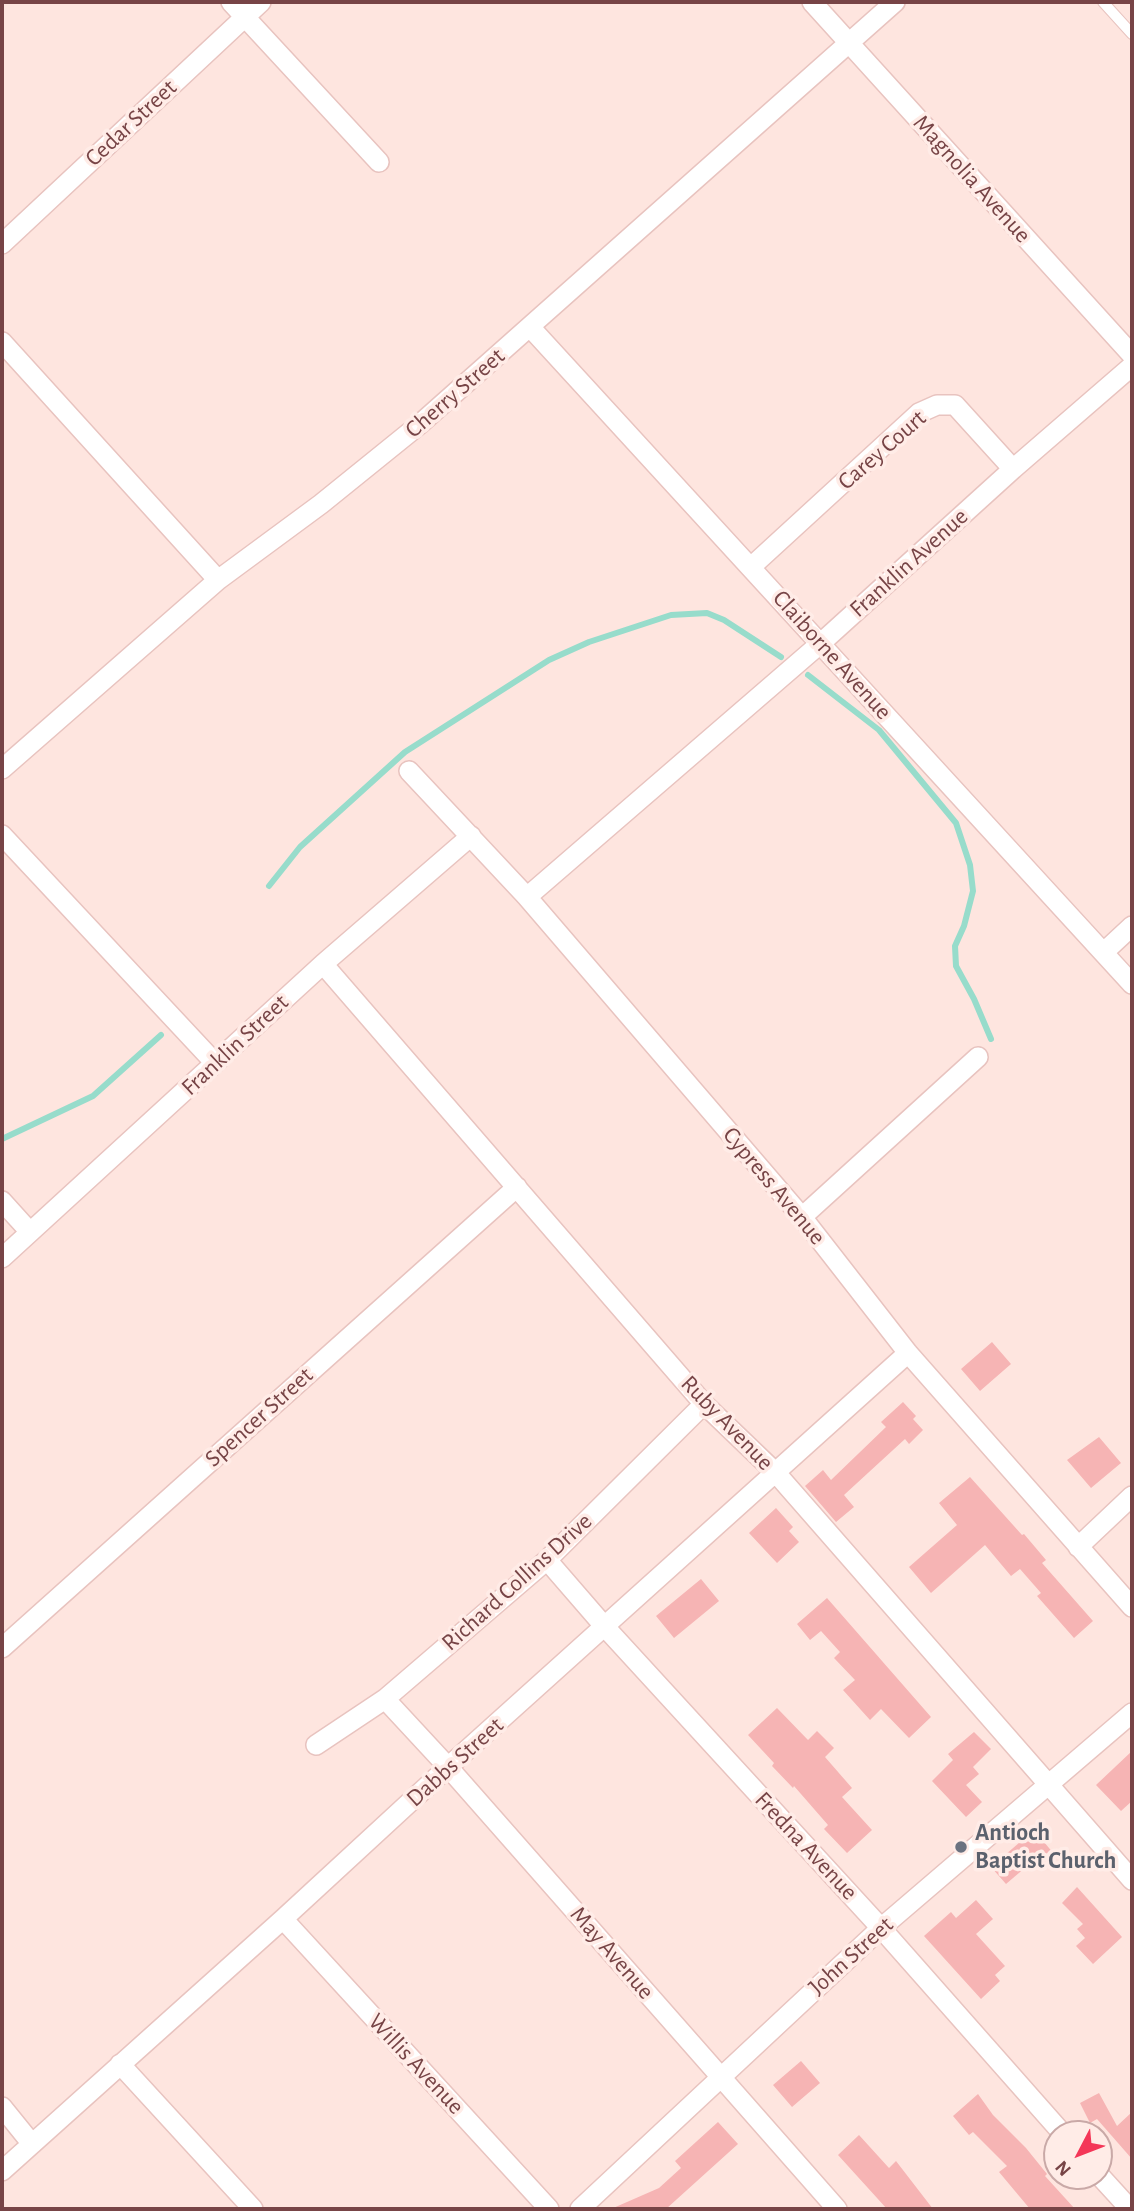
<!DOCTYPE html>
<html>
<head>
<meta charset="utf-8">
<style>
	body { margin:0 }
	#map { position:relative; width:1134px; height:2211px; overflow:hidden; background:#fee5df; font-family:"Alegreya Sans",sans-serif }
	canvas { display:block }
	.frame { position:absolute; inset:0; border:4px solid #774446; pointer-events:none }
	.north { position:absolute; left:1043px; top:2120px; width:70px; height:70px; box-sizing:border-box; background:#ffece7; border:2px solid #c9a9a7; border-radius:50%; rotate:228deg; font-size:19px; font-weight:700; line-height:28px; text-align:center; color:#774446 }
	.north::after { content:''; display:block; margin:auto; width:24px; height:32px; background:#f43758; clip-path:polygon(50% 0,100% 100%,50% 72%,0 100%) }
</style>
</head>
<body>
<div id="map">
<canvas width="1134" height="2211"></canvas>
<div class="frame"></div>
<div class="north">N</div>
</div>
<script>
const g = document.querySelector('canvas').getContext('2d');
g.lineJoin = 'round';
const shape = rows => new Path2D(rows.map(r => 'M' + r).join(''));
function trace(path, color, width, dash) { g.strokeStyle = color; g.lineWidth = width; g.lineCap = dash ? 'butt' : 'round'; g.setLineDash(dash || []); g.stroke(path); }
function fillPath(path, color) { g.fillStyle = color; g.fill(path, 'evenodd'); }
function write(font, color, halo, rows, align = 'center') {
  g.font = font + ' "Alegreya Sans",sans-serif'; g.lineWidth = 7; g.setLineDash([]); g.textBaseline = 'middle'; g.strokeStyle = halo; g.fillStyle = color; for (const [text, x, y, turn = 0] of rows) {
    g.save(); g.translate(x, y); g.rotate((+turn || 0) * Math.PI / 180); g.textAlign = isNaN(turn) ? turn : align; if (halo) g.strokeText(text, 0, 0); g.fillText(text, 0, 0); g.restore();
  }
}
trace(shape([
	[808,675,879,730,956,823,970,865,973,891,964,926,955,946,956,966,974,999,991,1039],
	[269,886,300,847,405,752,549,660,589,642,671,615,707,613,724,620,781,657],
	[2,1139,93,1096,161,1035]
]), '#97dccb', 6);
fillPath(shape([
	[992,1342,1011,1364,980,1391,961,1369],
	[903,1402,916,1416,913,1419,923,1430,909,1444,905,1439,844,1495,854,1507,836,1522,805,1486,823,1470,831,1480,886,1427,881,1422],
	[1099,1437,1121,1463,1091,1488,1067,1460],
	[970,1477,1022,1535,1024,1534,1046,1560,1042,1563,1093,1621,1074,1638,1037,1596,1041,1593,1020,1569,1011,1576,985,1545,931,1593,909,1567,957,1525,939,1503],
	[776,1508,793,1527,789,1531,799,1542,777,1563,749,1533],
	[701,1579,719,1601,674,1638,656,1616],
	[827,1598,931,1717,909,1738,881,1709,870,1720,843,1690,855,1680,834,1658,840,1652,821,1631,810,1640,797,1624],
	[777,1708,808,1740,817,1731,834,1748,825,1757,852,1788,842,1797,872,1830,847,1853,824,1829,828,1825,794,1786,793,1788,772,1766,774,1763,748,1735],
	[974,1732,991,1749,973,1767,979,1774,966,1785,982,1802,966,1817,932,1781,953,1760,948,1754],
	[1132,1751,1132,1801,1121,1811,1096,1785],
	[1034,1830,1054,1854,1038,1868,1033,1861,1006,1884,991,1867],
	[1077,1887,1122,1937,1093,1964,1076,1946,1085,1938,1077,1929,1083,1924,1062,1903],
	[976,1900,993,1919,976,1934,1005,1966,995,1975,1000,1981,981,1999,924,1936,951,1912,956,1918],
	[801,2061,820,2083,792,2107,773,2085],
	[1099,2093,1117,2126,1132,2112,1132,2159,1097,2119,1090,2123,1080,2103],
	[978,2094,993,2115,1026,2148,1047,2174,1045,2176,1075,2209,1030,2209,999,2172,1007,2166,973,2132,969,2135,953,2116],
	[718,2122,738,2144,666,2209,611,2209,659,2188,681,2168,675,2161],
	[859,2135,889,2168,896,2161,933,2209,887,2209,838,2155]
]), '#f6b4b4');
const service = shape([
	[1103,2,1132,34]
]);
const minor = shape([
	[231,2,379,162],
	[812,2,1132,355],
	[2,244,261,2],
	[530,327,1132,984],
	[2,342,218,580],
	[751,567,919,413,937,405,955,405,1013,469],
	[2,769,218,580,321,504,420,424,895,2],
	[409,771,527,897,802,1217,908,1353,1132,1607],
	[2,835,215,1063],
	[527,897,821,643,1013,469,1132,366],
	[1104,952,1132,926],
	[323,964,704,1404,776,1473,1132,1880],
	[2,1201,30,1232],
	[802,1217,978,1057],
	[2,1258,323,964,471,836],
	[1078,1547,1132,1496],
	[547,1560,605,1627,881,1928,1063,2134],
	[2,1648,517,1187],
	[385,1699,448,1767,837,2209],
	[316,1745,385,1699,547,1560,704,1404],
	[283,1919,549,2209],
	[120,2064,253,2209],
	[2,2107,32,2144],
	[2,2171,283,1919,448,1767,908,1353],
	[1099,2175,1130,2209],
	[580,2209,881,1928,1132,1713]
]);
trace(service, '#e8c3bf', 12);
trace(minor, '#e8c3bf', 22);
trace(service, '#fff', 10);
trace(minor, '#fff', 19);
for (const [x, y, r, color] of [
	[961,1847,7,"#6b7280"]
]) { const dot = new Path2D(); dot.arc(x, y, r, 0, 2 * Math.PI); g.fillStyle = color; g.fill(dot); trace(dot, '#ffece7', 2.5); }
write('24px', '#774446', '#ffece7', [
	["Cedar Street",131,123,-43],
	["Magnolia Avenue",972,179,48],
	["Cherry Street",455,393,-41],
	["Carey Court",882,450,-41],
	["Franklin Avenue",909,563,-42],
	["Claiborne Avenue",832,655,48],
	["Franklin Street",235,1045,-43],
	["Cypress Avenue",774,1186,50],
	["Spencer Street",259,1417,-42],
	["Ruby Avenue",727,1423,46],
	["Richard Collins Drive",517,1582,-42],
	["Dabbs Street",455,1762,-42],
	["Fredna Avenue",806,1846,47],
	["May Avenue",612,1953,49],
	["John Street",851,1956,-42],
	["Willis Avenue",416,2064,47]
]);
write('bold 24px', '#5b616d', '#ffece7', [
	["Antioch",975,1833],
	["Baptist Church",975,1861]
], 'left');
</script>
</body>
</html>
